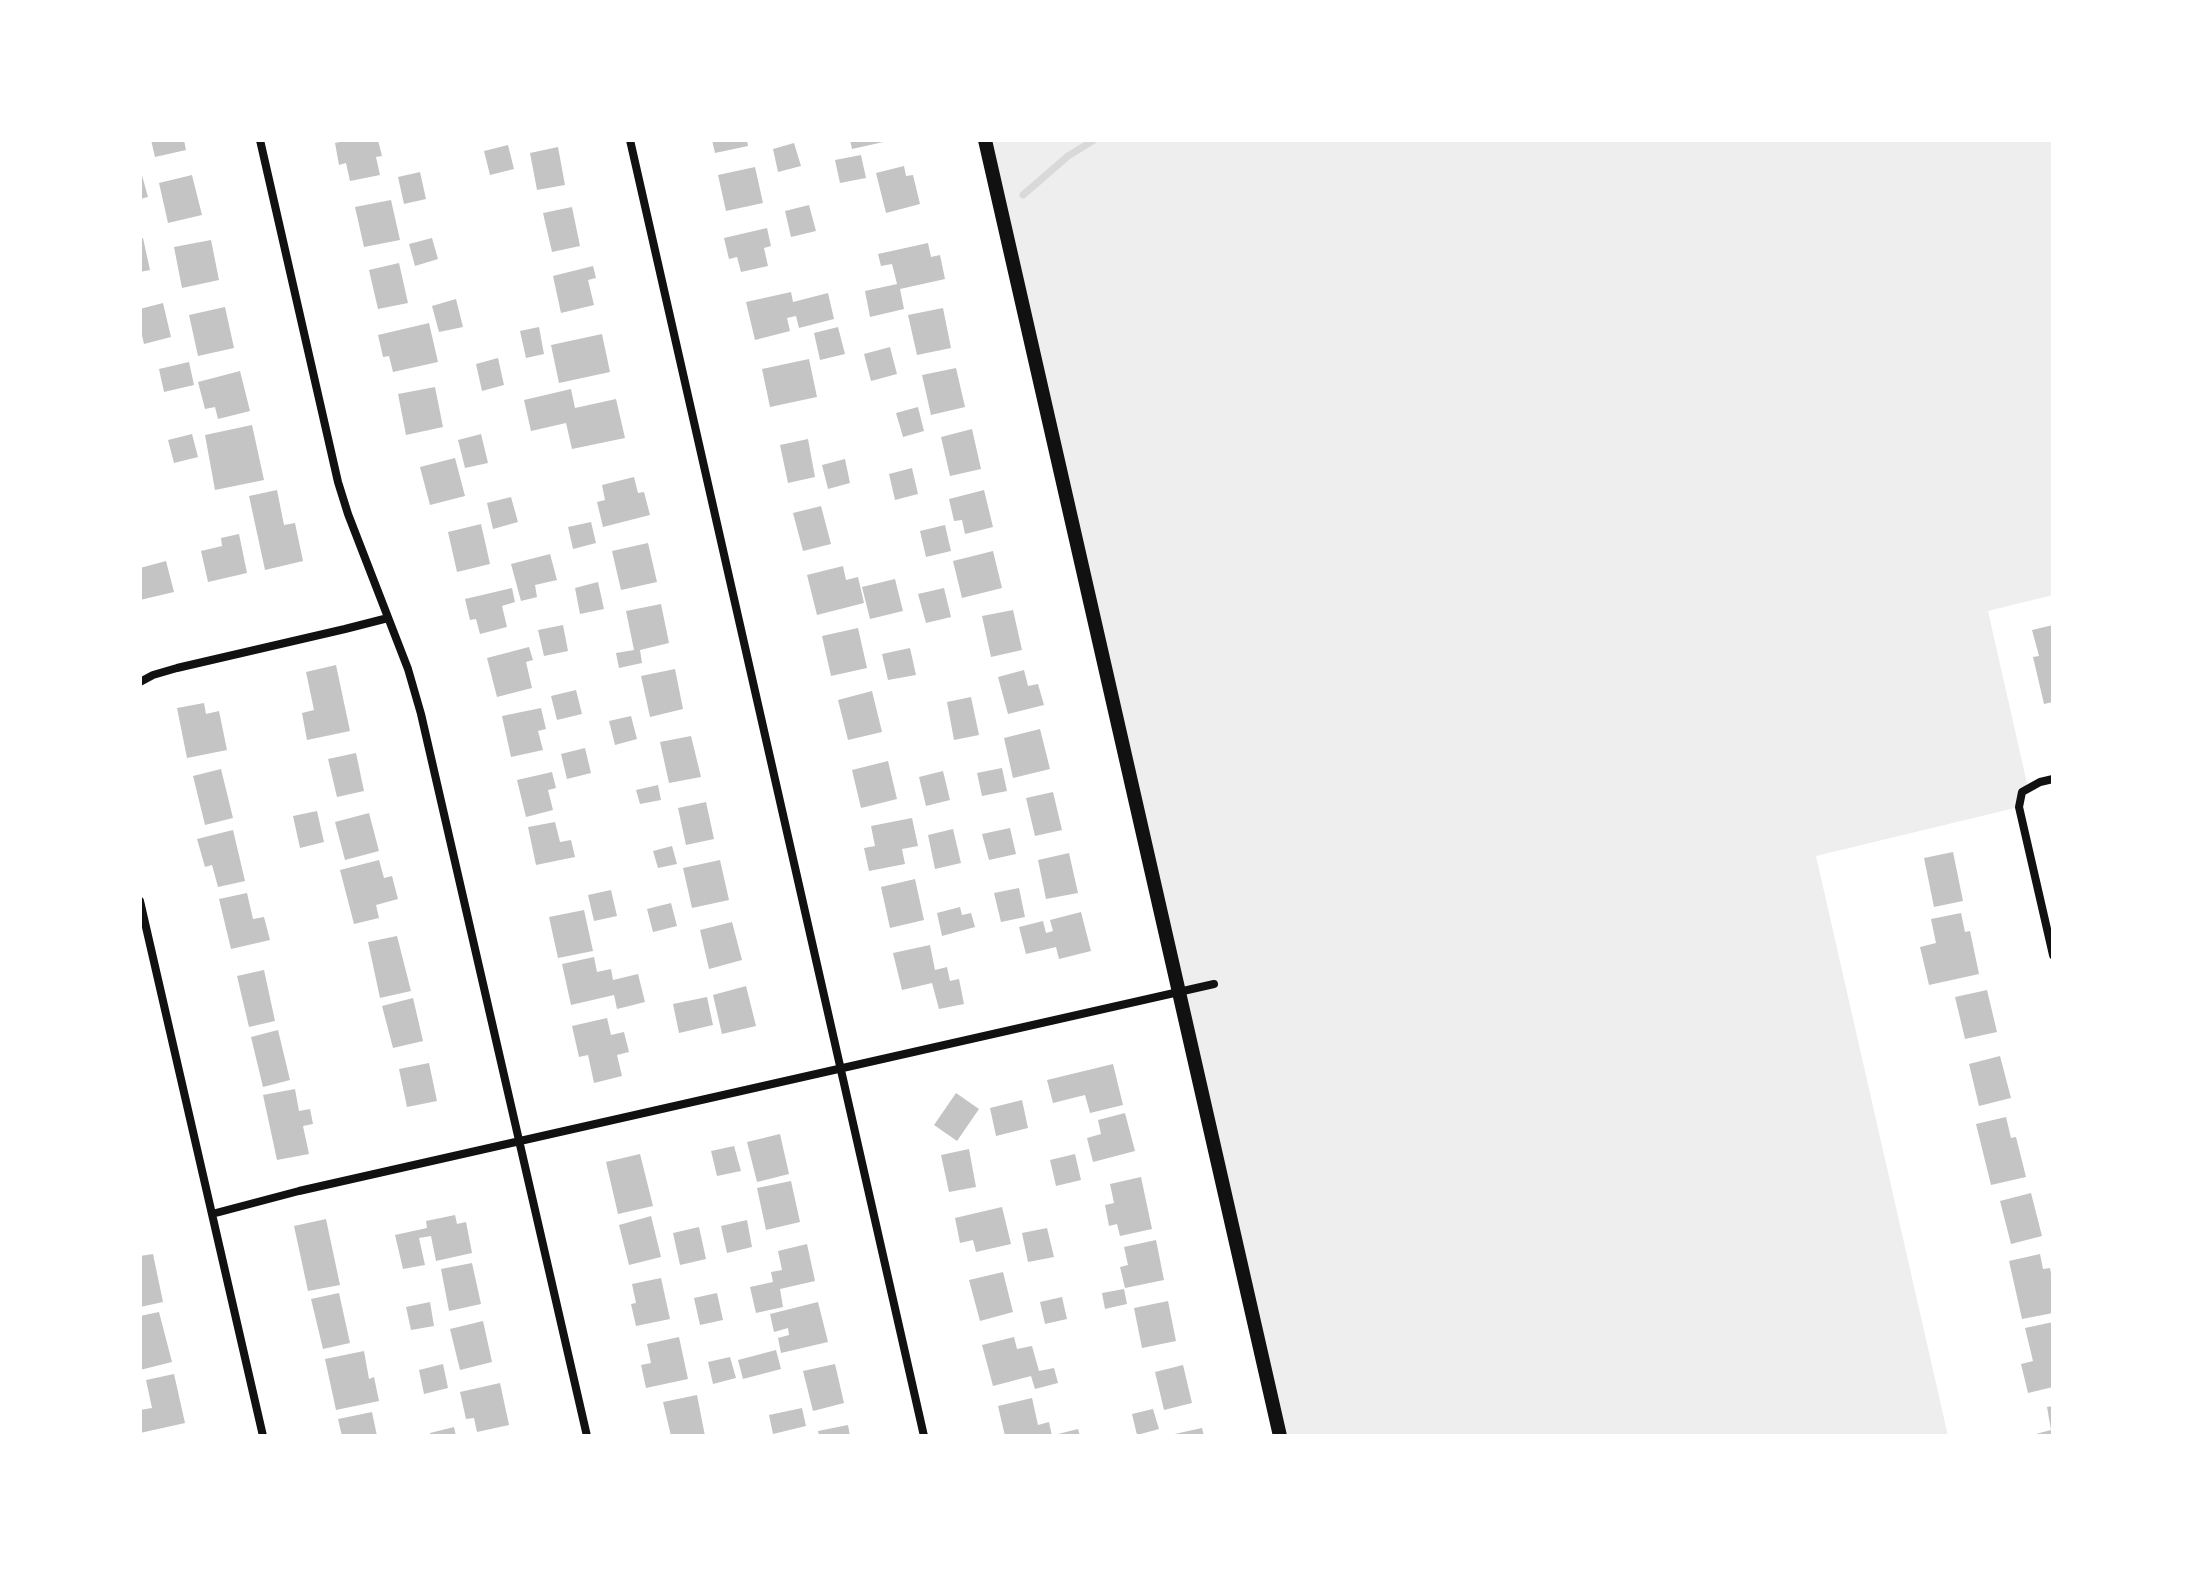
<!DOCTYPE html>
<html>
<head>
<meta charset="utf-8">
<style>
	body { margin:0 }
	#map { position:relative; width:2193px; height:1576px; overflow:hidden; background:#fff; font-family:Cabin,sans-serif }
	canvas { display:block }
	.frame { position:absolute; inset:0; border:142px solid #fff; pointer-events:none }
</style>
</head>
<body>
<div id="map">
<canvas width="2193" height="1576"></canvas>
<div class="frame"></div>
</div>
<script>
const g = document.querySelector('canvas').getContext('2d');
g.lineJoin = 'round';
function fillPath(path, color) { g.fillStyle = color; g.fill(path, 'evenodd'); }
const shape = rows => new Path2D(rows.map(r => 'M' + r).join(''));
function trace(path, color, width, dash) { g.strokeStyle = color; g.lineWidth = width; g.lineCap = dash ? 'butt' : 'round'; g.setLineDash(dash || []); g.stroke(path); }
fillPath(shape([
	[985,140,2053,140,2053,595,1988,611,2028,788,2019,807,1816,856,1948,1436,1280,1436]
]), '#eee');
trace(shape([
	[1023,195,1068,156,1094,140]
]), '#d9d9d9', 7);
fillPath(shape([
	[151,140,184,140,186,150,155,157],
	[349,140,378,140,382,156,376,157,380,175,350,181,346,163,339,165,335,143],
	[712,140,747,140,748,146,715,153],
	[850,140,887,140,888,141,852,149],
	[794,143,801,166,778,172,773,149],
	[508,145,514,169,490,175,484,151],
	[558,147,565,185,537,190,530,153],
	[861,155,866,178,840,183,835,160],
	[904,166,906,176,913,175,920,204,886,213,876,173],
	[755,167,763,203,726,211,718,175],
	[140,168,148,197,140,199],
	[420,172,426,199,404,204,398,177],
	[192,175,202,215,168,223,159,183],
	[391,200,400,240,364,247,355,207],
	[809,205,816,231,791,237,785,211],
	[572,207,580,246,552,252,543,213],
	[767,228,771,246,764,248,768,266,741,272,737,257,729,259,724,238],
	[143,238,150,270,140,272,140,239],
	[432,238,438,259,415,266,409,244],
	[211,240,219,280,182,288,174,247],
	[928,243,931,257,940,255,945,279,900,289,904,309,870,317,865,291,897,284,892,264,881,266,878,254],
	[399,263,408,303,378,309,369,270],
	[593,266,596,278,588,280,594,305,561,313,553,276],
	[791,292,793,302,828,293,834,319,799,328,796,316,787,318,790,331,755,340,746,302],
	[456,299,463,327,439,332,432,306],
	[163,303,171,337,144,344,140,327,140,309],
	[225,307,234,348,198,356,189,315],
	[943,308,951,348,917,355,908,315],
	[429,323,438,362,393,372,389,356,383,357,378,335],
	[539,327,544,354,526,358,520,331],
	[838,327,845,354,820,360,814,333],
	[602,334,610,372,559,383,551,345],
	[890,347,897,374,871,381,864,354],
	[498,358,504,385,482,391,476,364],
	[809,359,817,397,770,407,762,369],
	[189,362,194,385,164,392,159,369],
	[956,368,965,407,931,415,922,375],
	[240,371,250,411,218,419,215,407,205,409,198,382],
	[435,387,443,427,406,435,398,394],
	[571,389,575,408,616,399,625,438,572,449,566,423,531,431,524,400],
	[918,407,924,431,903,437,896,413],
	[252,425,264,480,215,490,205,435],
	[972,429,981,469,950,476,941,437],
	[192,434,198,457,174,463,168,440],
	[481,434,488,463,465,468,458,440],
	[808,439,815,477,788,483,780,445],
	[455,458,465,496,430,505,420,467],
	[845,459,850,483,828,489,822,465],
	[912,468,918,494,895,500,889,474],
	[634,477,638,493,644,492,650,515,603,527,597,502,605,500,602,485],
	[277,490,284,525,295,523,303,561,265,570,249,496],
	[984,490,993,527,965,534,962,520,954,521,949,499],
	[511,497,518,522,493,529,487,503],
	[821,506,831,544,803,551,793,513],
	[591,522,596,543,573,549,568,527],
	[481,524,490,564,457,572,448,532],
	[945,525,951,551,926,557,920,531],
	[239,534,247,573,208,582,201,551,222,546,221,538],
	[648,543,657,582,621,590,612,551],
	[993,551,1002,588,962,598,953,561],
	[550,554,557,580,535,585,537,597,521,601,511,564],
	[166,561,174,592,140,600,140,568],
	[843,566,846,580,858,577,864,603,817,615,807,575],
	[895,579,903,611,870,619,862,587],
	[598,582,604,609,580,614,575,588],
	[512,588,515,602,502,606,507,627,480,634,476,619,470,620,465,599],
	[944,588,951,617,926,623,918,594],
	[661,604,669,643,640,650,642,663,619,668,616,653,634,650,626,611],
	[1013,610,1022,650,991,657,982,616],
	[563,625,568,651,544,656,538,630],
	[2053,625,2053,702,2044,704,2033,657,2039,656,2032,630],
	[858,628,867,668,831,676,822,636],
	[529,647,533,660,526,662,532,688,497,697,487,658],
	[910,648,916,675,888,680,882,654],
	[336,665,350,731,307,740,302,713,314,710,306,672],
	[675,669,683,709,650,717,641,676],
	[1024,670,1028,686,1038,684,1044,705,1008,714,998,677],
	[576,690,582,714,557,720,551,696],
	[872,691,882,732,848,740,838,700],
	[971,697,979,735,954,740,947,702],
	[204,703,206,714,219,711,227,750,187,758,177,708],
	[541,708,546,729,538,731,543,750,511,757,502,716],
	[631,716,637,739,615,745,609,721],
	[1040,729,1050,769,1013,778,1004,738],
	[691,736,701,777,669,783,660,742],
	[585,748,591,773,567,779,561,754],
	[356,753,364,791,337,797,328,759],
	[888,761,897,799,861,808,852,770],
	[1002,768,1007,791,982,796,977,773],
	[221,769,233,818,205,825,193,776],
	[943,771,950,800,926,806,919,777],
	[552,772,556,788,548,790,553,810,526,817,517,780],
	[658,785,661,800,640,804,636,790],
	[1053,792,1062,830,1035,836,1026,798],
	[706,802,714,839,686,845,678,808],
	[317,811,324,842,300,848,293,816],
	[369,813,379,851,345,860,335,822],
	[912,818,918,846,902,849,905,864,869,871,864,848,875,846,871,826],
	[555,822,560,842,571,840,575,857,536,865,528,827],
	[1010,828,1016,854,989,860,982,834],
	[953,829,961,863,935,869,928,835],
	[233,830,245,881,218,887,212,865,205,867,197,839],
	[672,846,677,864,658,868,653,851],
	[1953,852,1963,901,1934,907,1924,858],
	[1069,853,1078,893,1046,899,1038,860],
	[379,860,384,878,392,876,398,899,376,905,379,918,354,924,340,870],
	[720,860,729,900,692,908,683,868],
	[915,879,924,920,890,928,881,887],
	[1019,888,1025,917,1001,922,994,893],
	[611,890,617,916,594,921,588,895],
	[247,893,253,919,264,917,270,940,231,949,219,899],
	[671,903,677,926,653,932,647,909],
	[960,907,962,915,971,913,975,927,942,936,937,913],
	[584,910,593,951,558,958,549,917],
	[1081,912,1091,951,1059,959,1056,947,1026,954,1019,927,1043,921,1046,933,1053,931,1050,920],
	[1961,913,1965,932,1970,931,1979,974,1929,985,1920,947,1936,943,1931,919],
	[732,922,742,960,709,969,700,930],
	[397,936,411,991,380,998,368,942],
	[930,945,935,970,947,967,950,981,959,979,964,1004,939,1009,932,983,902,990,893,953],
	[594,957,597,972,611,969,613,980,638,974,645,1002,617,1009,614,995,571,1005,562,964],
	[264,970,275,1021,249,1027,237,976],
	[746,986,756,1026,722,1034,713,995],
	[1987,990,1997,1032,1965,1039,1955,997],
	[707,997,713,1025,679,1033,673,1004],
	[413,998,423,1041,393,1048,382,1006],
	[607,1018,611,1035,624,1032,629,1052,617,1055,622,1076,594,1083,588,1055,579,1057,572,1026],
	[278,1030,290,1080,263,1087,251,1037],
	[2000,1056,2011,1098,1979,1106,1969,1064],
	[429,1063,437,1101,407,1107,399,1069],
	[1113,1064,1123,1105,1090,1113,1085,1095,1053,1103,1047,1080],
	[295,1089,299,1111,310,1109,313,1124,303,1126,309,1154,277,1160,263,1095],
	[956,1093,979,1109,957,1141,934,1125],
	[1022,1100,1028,1128,996,1136,990,1108],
	[1125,1113,1135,1151,1093,1162,1087,1138,1101,1134,1098,1120],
	[2006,1117,2011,1138,2016,1137,2026,1177,1991,1185,1976,1124],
	[780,1134,789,1174,757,1182,747,1142],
	[734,1146,741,1171,717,1176,711,1151],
	[969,1149,976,1187,949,1192,941,1155],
	[640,1154,653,1206,618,1214,606,1162],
	[1075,1154,1081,1180,1056,1186,1050,1160],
	[1141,1177,1152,1229,1120,1236,1117,1224,1109,1226,1105,1205,1114,1203,1110,1184],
	[791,1181,800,1222,766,1230,757,1188],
	[2031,1193,2042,1236,2011,1244,2000,1201],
	[1002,1207,1011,1244,976,1252,973,1240,960,1243,955,1218],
	[455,1215,457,1224,466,1222,472,1253,436,1261,431,1236,419,1238,425,1265,403,1269,395,1235,427,1228,426,1221],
	[651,1216,661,1257,629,1265,619,1225],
	[326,1219,340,1285,308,1291,294,1226],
	[747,1220,752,1247,727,1253,721,1226],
	[699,1227,706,1259,680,1265,673,1233],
	[1047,1228,1054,1257,1028,1262,1022,1233],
	[1156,1240,1164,1280,1125,1288,1120,1267,1128,1265,1124,1247],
	[807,1244,815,1281,780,1289,783,1307,756,1313,750,1287,773,1282,771,1272,782,1270,778,1251],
	[153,1254,163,1302,140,1307,140,1256],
	[2040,1254,2043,1269,2050,1268,2053,1283,2053,1313,2022,1319,2009,1261],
	[472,1263,481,1304,449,1311,441,1269],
	[1003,1272,1013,1312,980,1321,969,1280],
	[661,1278,670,1319,636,1326,631,1304,636,1303,632,1284],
	[1124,1289,1127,1304,1105,1309,1102,1293],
	[339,1293,350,1343,323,1349,311,1299],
	[717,1293,723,1320,700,1325,694,1298],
	[1062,1297,1067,1319,1045,1324,1040,1302],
	[1168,1301,1176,1341,1142,1348,1134,1308],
	[430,1302,434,1326,411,1330,406,1307],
	[818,1302,828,1342,781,1353,778,1338,789,1335,788,1328,774,1332,770,1314],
	[159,1312,172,1362,140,1370,140,1316],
	[483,1321,492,1362,460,1370,450,1329],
	[2053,1322,2053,1387,2028,1393,2021,1364,2033,1361,2025,1328],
	[679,1337,688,1379,646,1388,641,1365,651,1363,647,1344],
	[1014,1337,1017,1349,1032,1346,1039,1371,1054,1368,1058,1383,1035,1389,1031,1376,993,1386,982,1345],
	[776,1350,781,1369,743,1379,738,1360],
	[364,1351,369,1379,374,1377,379,1401,336,1410,325,1359],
	[730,1357,736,1378,713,1384,708,1362],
	[443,1364,448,1388,424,1394,419,1370],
	[835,1364,844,1403,813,1411,803,1371],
	[1183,1365,1192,1403,1164,1410,1155,1372],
	[174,1374,185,1423,140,1433,140,1410,152,1408,146,1380],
	[500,1383,509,1425,477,1432,474,1418,466,1419,460,1392],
	[697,1395,705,1436,671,1436,663,1402],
	[1032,1398,1038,1425,1049,1422,1052,1436,1005,1436,998,1406],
	[2053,1406,2053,1436,2028,1436,2051,1430,2047,1407],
	[802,1408,806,1426,773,1434,769,1415],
	[1153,1409,1159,1429,1137,1435,1132,1414],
	[372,1412,377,1436,342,1436,338,1419],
	[848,1425,850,1436,819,1436,818,1431],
	[454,1427,456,1436,430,1436,430,1433],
	[1202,1428,1204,1436,1170,1436,1170,1435],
	[1078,1429,1080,1436,1054,1436,1054,1435]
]), '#c4c4c4');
trace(shape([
	[260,140,338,482,348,514,408,669,421,714,587,1436],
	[630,140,924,1436],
	[140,682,153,675,177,668,345,629,388,618],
	[2053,779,2040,782,2022,792,2019,807,2053,955],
	[140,901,263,1436],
	[212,1214,299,1191,1214,984]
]), '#111', 8);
trace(shape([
	[985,140,1280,1436]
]), '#111', 14);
</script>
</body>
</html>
